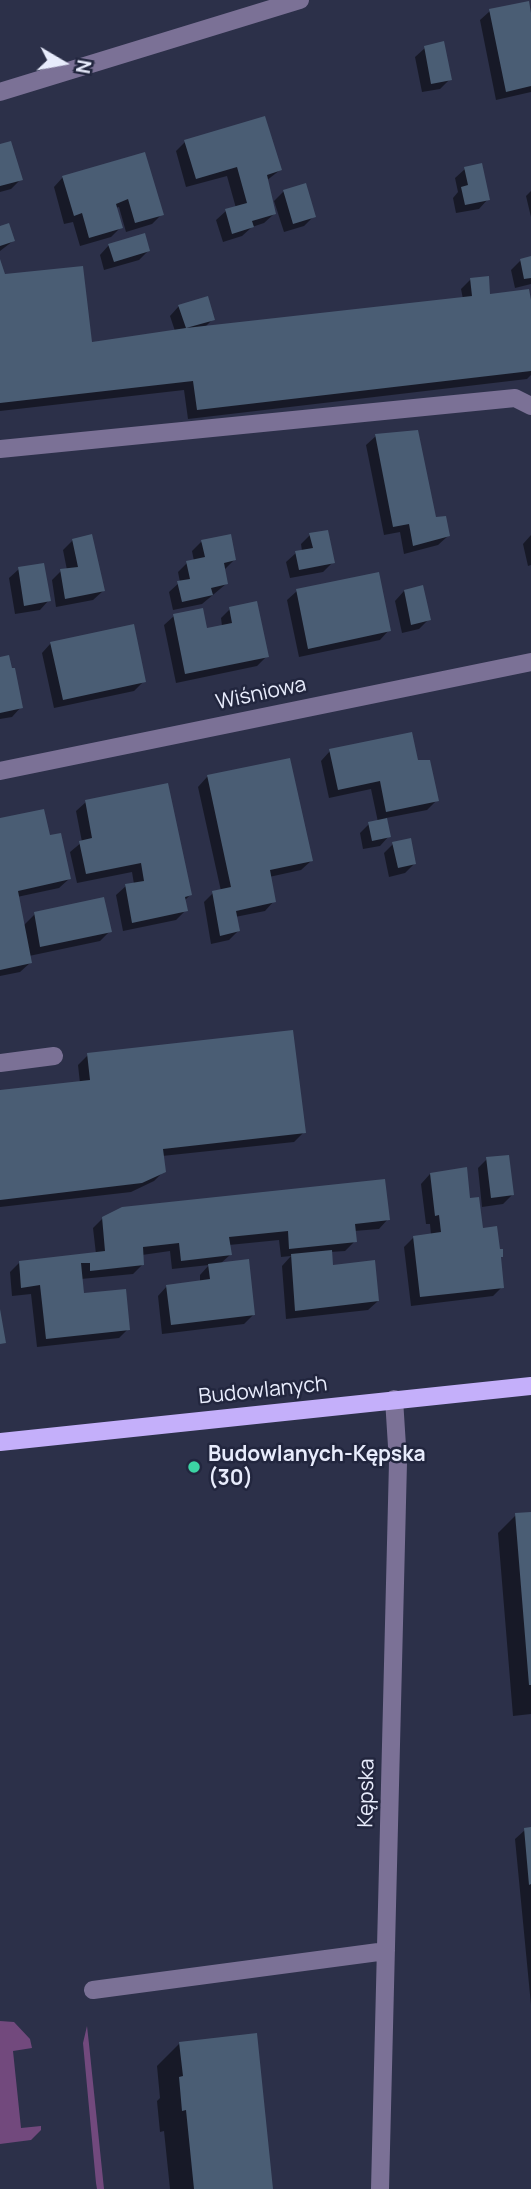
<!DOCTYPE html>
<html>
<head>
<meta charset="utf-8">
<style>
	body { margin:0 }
	#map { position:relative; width:531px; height:2189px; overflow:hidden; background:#2c3049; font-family:Manrope,sans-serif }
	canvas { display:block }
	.north { position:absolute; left:28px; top:28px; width:70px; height:70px; -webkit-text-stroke:5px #22263e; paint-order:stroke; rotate:100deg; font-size:19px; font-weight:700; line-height:28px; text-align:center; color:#e8ecfc }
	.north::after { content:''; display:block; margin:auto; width:24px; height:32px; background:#e8ecfc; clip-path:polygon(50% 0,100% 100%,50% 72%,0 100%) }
</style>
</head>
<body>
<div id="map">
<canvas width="531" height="2189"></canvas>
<div class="north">N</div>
</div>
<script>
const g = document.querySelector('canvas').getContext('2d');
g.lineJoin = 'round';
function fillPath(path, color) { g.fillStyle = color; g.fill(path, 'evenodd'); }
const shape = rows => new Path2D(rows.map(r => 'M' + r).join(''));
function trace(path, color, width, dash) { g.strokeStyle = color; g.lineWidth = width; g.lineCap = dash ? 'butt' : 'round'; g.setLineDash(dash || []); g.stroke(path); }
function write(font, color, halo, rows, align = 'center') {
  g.font = font + ' Manrope,sans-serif'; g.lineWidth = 5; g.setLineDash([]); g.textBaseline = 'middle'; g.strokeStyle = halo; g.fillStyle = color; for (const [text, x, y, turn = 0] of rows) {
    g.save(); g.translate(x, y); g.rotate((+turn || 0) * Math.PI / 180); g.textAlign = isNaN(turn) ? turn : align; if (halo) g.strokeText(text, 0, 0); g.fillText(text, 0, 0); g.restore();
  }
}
fillPath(shape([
	[0,2021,14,2022,30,2039,32,2048,13,2051,21,2128,41,2126,41,2130,31,2140,0,2144],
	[87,2026,89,2044,104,2189,97,2189,96,2183,83,2043]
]), '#72497d');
fillPath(shape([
	[490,11,531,21,531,92,496,100,480,20],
	[425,48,450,79,440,89,422,92,415,57],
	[185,142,280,170,266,181,274,214,264,223,252,227,242,236,223,242,216,220,226,211,236,208,227,176,186,187,176,151],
	[0,146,21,179,11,189,0,192],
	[143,154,162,214,152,224,126,232,119,207,115,208,121,227,111,237,80,246,73,222,64,224,54,187,63,177],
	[465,169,488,199,479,209,456,213,453,198,458,192,455,178],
	[284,191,314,216,304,226,284,232,274,201],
	[531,191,531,217,526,196],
	[0,228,13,241,0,251],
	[109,245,148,251,139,260,104,270,100,255],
	[531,258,531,284,515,288,511,270,521,260],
	[0,263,4,276,90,344,175,331,170,316,179,306,213,319,204,328,463,299,461,289,471,279,489,296,531,302,531,375,527,379,188,419,184,390,0,411],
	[376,436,448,536,438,545,404,554,400,532,384,535,366,445],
	[310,535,333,562,323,572,290,578,286,562,296,553,302,551,301,544],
	[531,535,531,565,528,566,523,544],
	[73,540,103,591,93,600,56,607,52,580,61,571,67,570,63,550],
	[201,542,234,560,224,570,226,584,202,604,173,610,169,592,180,582,178,572,187,563,194,561,192,551],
	[19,569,49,600,40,610,15,614,9,578],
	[297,591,389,630,380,640,299,657,287,600],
	[404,591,429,619,419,629,402,633,395,601],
	[230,609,267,656,257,666,176,683,164,625,174,616,206,630,222,626,221,618],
	[51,643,144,681,134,691,54,708,42,653],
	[0,658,21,707,12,717,0,719],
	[330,751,417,761,437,800,427,810,386,818,389,836,380,846,363,849,360,833,369,824,378,822,371,789,329,798,321,761],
	[288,760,311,861,301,870,269,877,274,901,265,911,235,917,238,931,229,940,211,944,204,902,213,893,221,891,198,787,207,777],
	[86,802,190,895,184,901,186,910,176,920,123,931,116,895,126,886,134,884,132,872,77,883,70,852,82,842,76,811],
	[0,820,48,837,69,879,59,888,17,897,23,926,35,914,110,931,100,941,29,956,30,963,20,972,0,976],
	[393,844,414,864,405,873,389,877,384,853],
	[88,1055,304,1132,294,1142,162,1156,164,1171,154,1181,131,1192,0,1207,0,1092,80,1083,78,1065],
	[487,1159,512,1195,503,1204,482,1207,478,1168],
	[430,1174,469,1200,502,1287,493,1296,411,1306,404,1247,414,1237,431,1235,430,1224,426,1224,421,1184],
	[103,1218,388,1219,379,1229,354,1231,355,1241,345,1251,330,1252,332,1267,378,1301,368,1310,286,1319,282,1266,291,1256,281,1257,279,1240,229,1245,230,1255,220,1264,253,1315,244,1324,162,1334,158,1296,167,1286,200,1282,200,1275,209,1265,172,1269,170,1251,142,1255,143,1264,133,1274,81,1279,83,1295,128,1329,119,1338,37,1347,31,1294,12,1296,10,1272,20,1262,96,1254,93,1228],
	[531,1514,531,1714,513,1716,498,1533,516,1515],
	[531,1829,531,2005,515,1839,525,1830],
	[180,2043,271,2189,170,2189,164,2131,160,2132,157,2101,160,2098,157,2066]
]), '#0007');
fillPath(shape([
	[529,1,531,13,531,86,506,92,489,9],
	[444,41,452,80,431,84,424,46],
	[265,116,282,170,267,175,276,214,252,221,254,227,232,234,225,209,247,203,237,167,196,179,184,140],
	[11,141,23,180,0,186,0,144],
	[145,152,164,215,135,223,128,199,116,204,123,228,89,238,82,213,74,216,62,176],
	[482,163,490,200,465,205,461,187,468,185,464,167],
	[306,183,316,217,293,224,283,190],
	[9,223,15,241,0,246,0,226],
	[145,233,150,251,114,262,108,244],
	[531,256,531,278,524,279,520,259],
	[0,259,5,274,83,266,92,342,186,328,472,296,470,278,489,276,490,294,529,289,531,300,531,371,197,410,193,381,0,403],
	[208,296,215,320,186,328,178,305],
	[418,430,436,517,446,516,450,536,413,546,409,524,393,527,375,434],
	[328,530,335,563,299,570,295,551,313,548,309,533],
	[92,534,105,591,65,599,60,569,78,567,72,539],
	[231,534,236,560,224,563,228,584,211,588,213,595,182,602,177,581,190,579,186,561,205,557,201,540],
	[44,563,51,601,24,606,18,567],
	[379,572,391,631,308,649,296,589],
	[423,585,431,620,411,625,404,590],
	[257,601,269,657,185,674,173,614,203,608,207,628,232,623,229,607],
	[134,624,146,682,63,700,50,642],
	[9,655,12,668,15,668,23,708,0,713,0,657],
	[412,732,418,760,430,760,439,801,386,812,380,781,338,790,329,749],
	[290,758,313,861,270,870,276,902,236,911,240,931,220,936,212,891,231,887,207,775],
	[168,783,192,895,185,897,188,911,132,923,125,884,144,881,141,863,86,874,79,841,92,838,85,800],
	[44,809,50,835,61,833,71,879,18,891,32,963,0,970,0,818],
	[387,818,391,837,372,841,368,822],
	[411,838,416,864,398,868,392,842],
	[104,897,112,932,40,947,34,912],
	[293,1030,306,1133,163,1149,166,1172,142,1183,0,1200,0,1090,90,1080,87,1053],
	[509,1155,514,1195,491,1198,486,1157],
	[467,1167,470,1198,479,1197,483,1228,497,1226,500,1249,503,1249,503,1257,501,1257,504,1288,420,1297,413,1236,441,1232,439,1215,435,1216,430,1173],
	[385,1179,390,1220,355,1224,357,1242,289,1249,288,1231,229,1237,232,1255,181,1261,179,1243,143,1247,144,1265,90,1271,90,1263,81,1263,84,1293,126,1289,130,1330,46,1339,40,1285,21,1288,19,1261,105,1251,102,1217,122,1207],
	[332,1250,333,1265,375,1260,379,1301,295,1311,291,1254],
	[249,1259,255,1315,171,1325,166,1285,210,1279,208,1264],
	[0,1309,6,1343,0,1344],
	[531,1512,531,1685,529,1685,515,1513],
	[531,1827,531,1884,529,1885,524,1828],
	[257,2033,273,2189,194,2189,186,2110,182,2111,179,2077,183,2076,179,2042]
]), '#4a5d74');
trace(shape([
	[0,92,300,0],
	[0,449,515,398,531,406],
	[0,771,531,662],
	[0,1063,54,1056],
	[93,1990,386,1951],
	[380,2189,398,1462,394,1399]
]), '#7b7196', 18);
trace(shape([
	[0,1442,531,1386]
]), '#c4affa', 18);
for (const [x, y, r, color] of [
	[194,1467,7,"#3cd4a4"]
]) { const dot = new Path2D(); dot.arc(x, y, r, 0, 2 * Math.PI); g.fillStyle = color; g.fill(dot); trace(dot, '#22263e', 2.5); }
write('21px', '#e8ecfc', '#22263e', [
	["Wiśniowa",261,694,-12],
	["Budowlanych",263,1391,-6],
	["Kępska",367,1793,-89]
]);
write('bold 21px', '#e8ecfc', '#22263e', [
	["Budowlanych-Kępska",208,1455],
	["(30)",208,1479]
], 'left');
</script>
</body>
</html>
